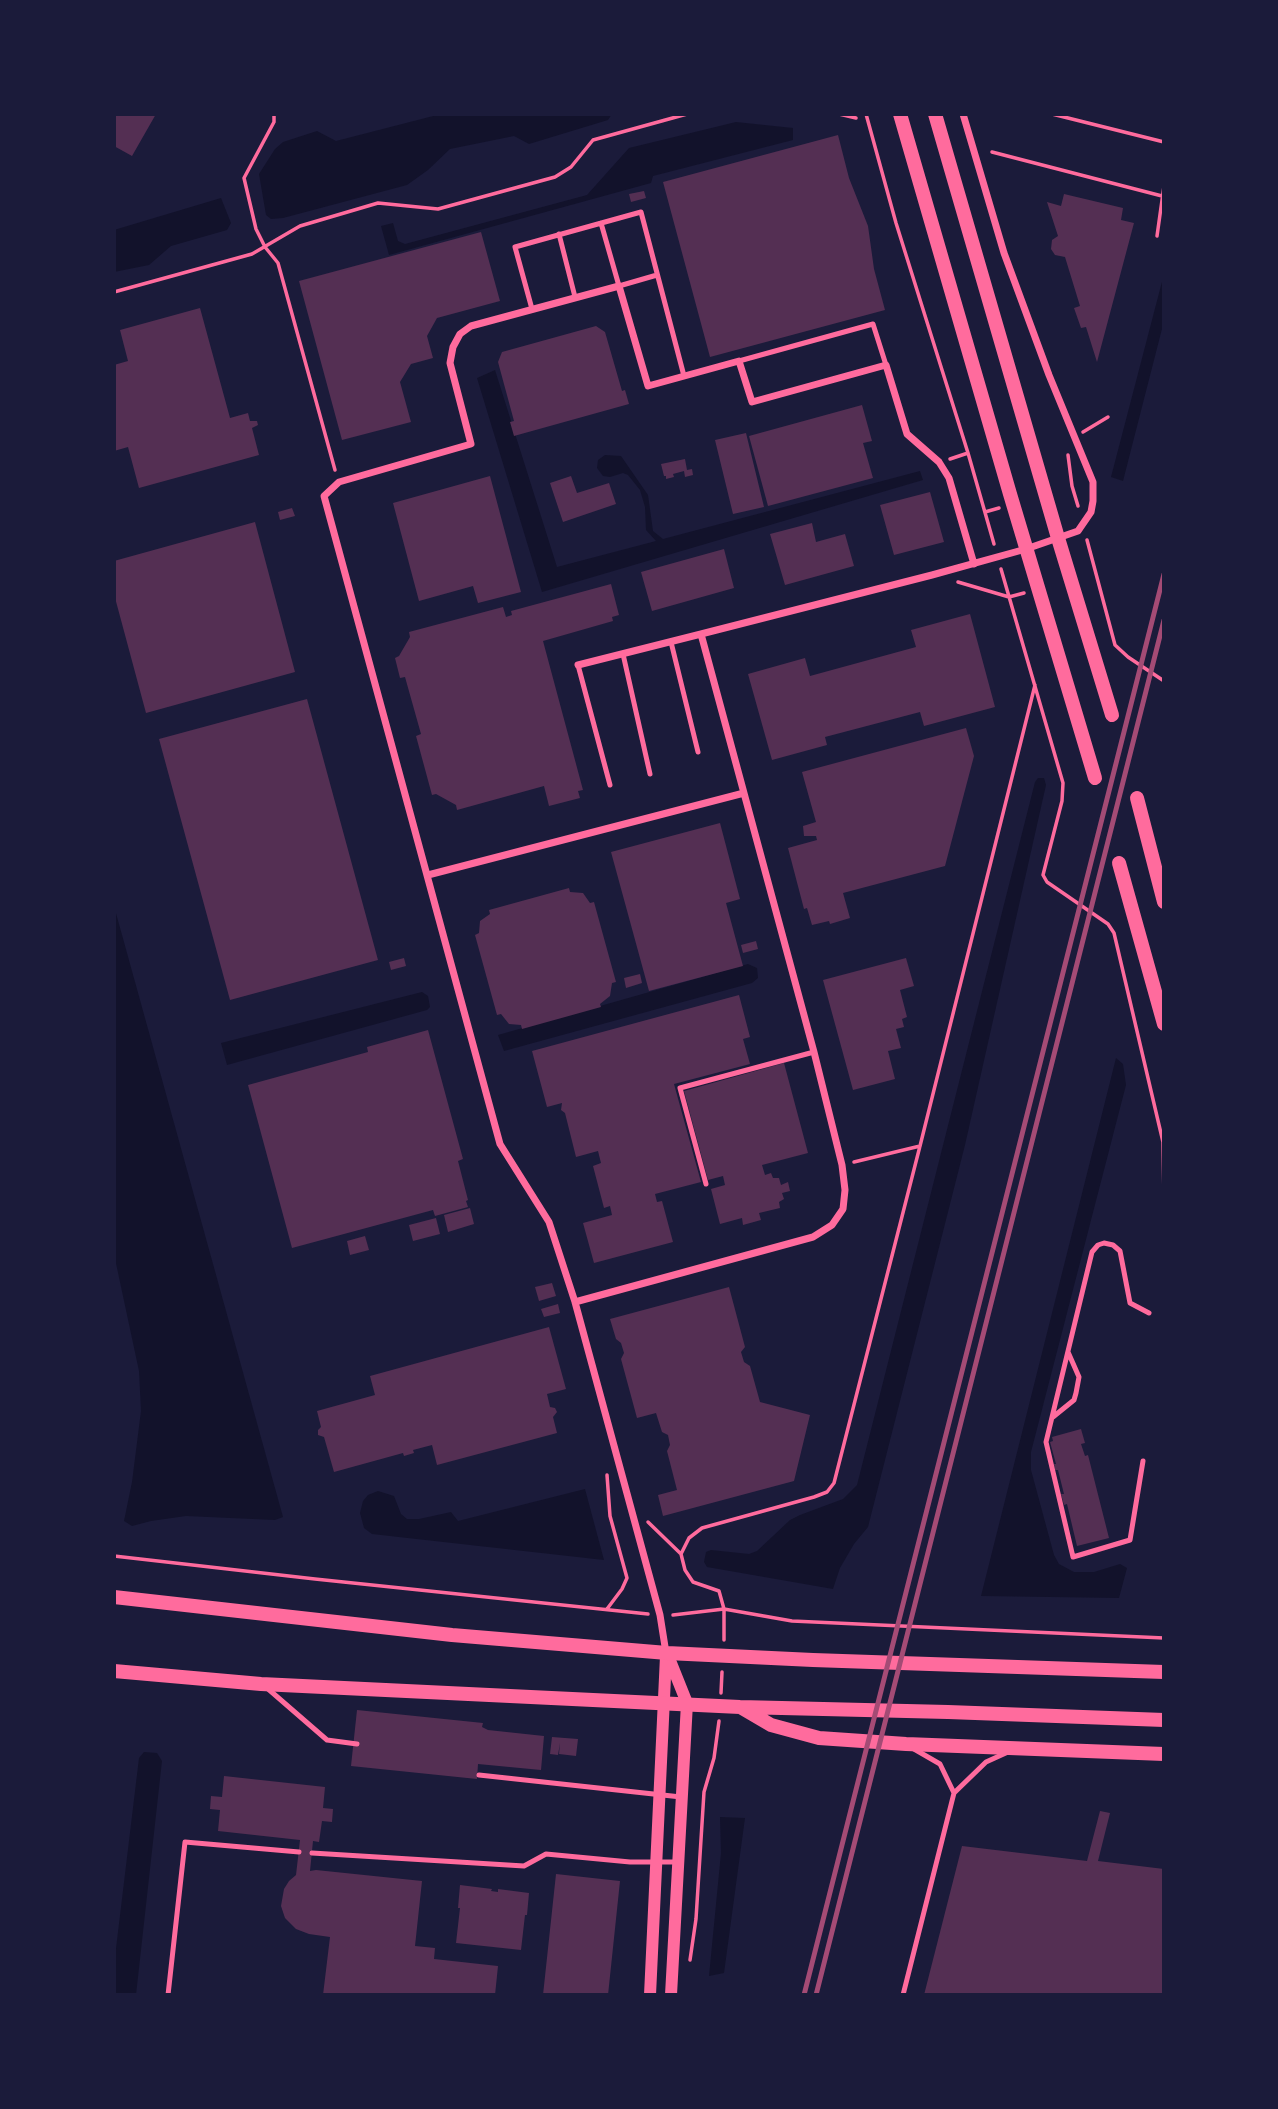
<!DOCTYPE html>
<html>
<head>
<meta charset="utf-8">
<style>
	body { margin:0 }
	#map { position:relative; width:1278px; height:2109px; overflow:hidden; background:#1b1b3a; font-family:Figtree,sans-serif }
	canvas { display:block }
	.frame { position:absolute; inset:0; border:116px solid #1b1b3a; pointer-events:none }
</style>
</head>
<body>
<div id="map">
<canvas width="1278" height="2109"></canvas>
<div class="frame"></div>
</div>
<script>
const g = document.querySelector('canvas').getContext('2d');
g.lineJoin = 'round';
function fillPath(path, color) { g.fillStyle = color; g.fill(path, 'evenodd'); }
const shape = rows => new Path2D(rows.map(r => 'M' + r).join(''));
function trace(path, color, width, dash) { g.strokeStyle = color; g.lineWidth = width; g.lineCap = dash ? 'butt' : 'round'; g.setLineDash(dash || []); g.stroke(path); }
fillPath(shape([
	[441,114,612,114,608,120,529,144,514,136,450,149,428,170,407,185,283,218,271,219,266,215,259,174,275,149,283,142,317,131,336,141],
	[736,122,793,128,793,140,653,176,651,183,389,255,381,226,393,223,398,241,405,244,587,195,629,148],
	[221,198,231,223,227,230,171,246,149,265,114,272,114,230],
	[1164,274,1164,321,1123,481,1111,477],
	[495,370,557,567,656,541,646,530,645,507,640,490,628,475,623,473,610,477,603,476,597,468,598,460,605,455,621,456,648,495,653,531,663,539,920,471,923,480,542,592,477,378],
	[1038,778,1044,778,1046,785,965,1145,868,1527,854,1544,840,1568,833,1589,707,1567,704,1562,706,1552,711,1550,749,1554,757,1551,790,1520,800,1515,843,1499,857,1485,1035,782],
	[114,906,283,1517,275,1520,186,1516,151,1521,132,1526,124,1521,132,1482,141,1411,139,1371,114,1254],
	[748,964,757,968,758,978,752,983,504,1051,498,1035],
	[422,992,428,996,430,1007,427,1010,227,1065,221,1043],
	[1116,1058,1123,1064,1126,1085,1031,1452,1031,1470,1054,1555,1059,1564,1074,1572,1094,1572,1120,1564,1127,1568,1119,1598,981,1596],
	[585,1489,604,1560,372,1534,364,1528,360,1513,363,1501,368,1495,378,1491,394,1496,401,1514,407,1519,419,1519,451,1512,458,1521],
	[144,1752,157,1753,162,1761,136,1995,114,1995,114,1965,139,1758],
	[720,1817,745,1818,724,1973,709,1976,721,1853]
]), '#12122b');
fillPath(shape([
	[114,114,156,114,132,156,114,146],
	[838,135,849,178,868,226,874,269,885,310,710,357,663,182],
	[644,191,646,198,631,202,629,194],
	[1064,194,1123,208,1121,220,1134,223,1097,362,1086,327,1081,328,1074,308,1080,306,1065,257,1055,255,1051,249,1052,240,1058,236,1047,202,1061,206],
	[481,232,500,301,437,318,427,336,433,358,411,364,400,382,411,422,342,440,299,281],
	[200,308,230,418,248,413,250,421,257,421,258,425,252,428,259,455,139,488,128,447,114,451,114,365,128,361,120,330],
	[596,326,605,332,622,391,625,390,629,404,514,436,510,422,514,421,498,362,502,352],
	[862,405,872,441,863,443,873,478,768,506,749,436],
	[746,433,764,507,733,514,715,440],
	[685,459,687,470,692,469,693,475,685,477,684,471,673,474,674,477,666,479,666,476,664,476,661,464],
	[490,476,521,592,478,603,473,586,419,601,393,503],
	[571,476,577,493,609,483,616,504,563,522,550,483],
	[930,492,944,542,894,555,880,505],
	[292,508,295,516,280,520,278,512],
	[255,522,295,672,146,713,114,594,114,561],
	[812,523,816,542,845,534,854,566,785,585,770,534],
	[724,549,734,588,652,611,641,572],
	[611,584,619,615,612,617,613,621,543,641,583,790,578,791,580,798,549,806,544,786,457,810,456,805,436,794,432,795,416,736,421,734,405,677,400,678,395,658,399,656,410,637,409,632,503,607,506,617,512,615,511,611],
	[970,614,995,707,924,726,920,712,825,737,827,745,772,760,748,674,805,658,810,676,916,647,911,630],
	[307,699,378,960,230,1000,159,739],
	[966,728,974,756,945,866,843,893,850,918,830,924,829,921,812,925,807,908,804,909,788,848,817,840,816,836,804,836,803,826,816,822,802,772],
	[720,823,740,899,726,903,743,966,649,991,611,852],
	[569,888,570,892,583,893,590,903,594,902,616,982,612,983,610,996,600,1004,601,1007,522,1029,521,1025,509,1024,501,1014,497,1015,475,935,479,933,480,921,490,914,489,910],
	[756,941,758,949,743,953,741,945],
	[404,958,406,966,391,970,389,962],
	[906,958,914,986,900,990,907,1017,902,1019,904,1027,896,1029,901,1048,888,1051,895,1079,853,1090,823,980],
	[640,974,642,983,626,988,624,978],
	[739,995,750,1037,743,1039,750,1064,674,1084,701,1182,655,1194,657,1202,662,1201,673,1242,594,1263,583,1223,612,1215,610,1206,604,1208,593,1166,601,1163,598,1151,576,1157,565,1113,561,1110,562,1103,547,1107,532,1051],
	[428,1030,463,1159,458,1161,468,1200,466,1201,468,1207,435,1216,433,1210,292,1248,248,1085,368,1052,367,1047],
	[784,1063,808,1153,762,1165,765,1175,771,1173,773,1178,779,1178,781,1185,788,1182,790,1191,782,1193,784,1199,779,1202,780,1208,759,1213,761,1220,743,1225,742,1218,720,1224,711,1189,725,1185,723,1176,708,1180,684,1091],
	[470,1208,474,1224,448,1232,444,1215],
	[436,1218,440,1234,413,1241,409,1225],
	[365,1236,369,1250,350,1255,347,1241],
	[552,1283,556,1296,539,1301,535,1287],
	[729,1287,745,1347,741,1352,744,1362,750,1366,760,1402,810,1415,794,1481,663,1516,658,1495,677,1490,667,1451,670,1445,668,1435,662,1432,656,1413,637,1418,621,1359,624,1353,621,1343,616,1339,610,1319],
	[558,1304,560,1313,544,1317,541,1309],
	[549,1327,566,1389,547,1394,550,1407,555,1408,557,1412,553,1417,557,1433,437,1465,432,1445,413,1450,414,1453,404,1456,403,1453,334,1472,324,1437,318,1435,318,1430,321,1427,317,1411,375,1395,370,1376],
	[1081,1429,1085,1443,1081,1444,1085,1456,1088,1455,1109,1538,1077,1546,1067,1504,1064,1505,1061,1494,1064,1494,1058,1470,1055,1470,1054,1464,1056,1464,1050,1442,1053,1441,1052,1437],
	[357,1710,483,1723,482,1727,488,1730,544,1736,541,1770,478,1764,477,1779,351,1766],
	[552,1737,578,1739,576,1756,559,1754,560,1743,558,1755,550,1754],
	[224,1776,325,1787,323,1808,333,1809,332,1822,322,1821,319,1842,313,1841,310,1871,316,1870,422,1881,415,1946,435,1948,434,1959,498,1966,495,1995,323,1995,330,1937,309,1934,296,1929,285,1918,281,1906,284,1889,289,1881,296,1875,300,1840,218,1831,220,1810,210,1809,211,1796,222,1797],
	[1100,1811,1110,1813,1098,1861,1164,1869,1164,1995,924,1995,962,1846,1087,1861],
	[556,1874,620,1881,608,1995,543,1995],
	[460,1885,492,1889,491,1891,498,1892,498,1889,529,1893,527,1915,525,1915,521,1950,456,1943,460,1908,458,1908]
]), '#542f53');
trace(shape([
	[274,114,274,122,244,178,256,229,265,247,278,263,335,470],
	[839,114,856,118],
	[866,114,896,223,968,453,994,544],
	[1052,114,1164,142],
	[992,152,1162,196,1164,200],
	[1157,236,1164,186],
	[114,292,252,254,300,226,378,203,438,209,555,177,571,167,593,140,687,114],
	[1083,432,1108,417],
	[1068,455,1072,486,1078,506],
	[950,459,968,453],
	[985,512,999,508],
	[1087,540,1115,645,1128,657,1164,681],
	[1001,569,1063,783,1062,801,1043,875,1047,882,1108,924,1114,933,1163,1142,1164,1199],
	[958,582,1009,597,1024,593],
	[854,1162,920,1146],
	[648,1522,681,1554],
	[114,1556,315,1579,648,1614],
	[607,1609,622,1589,627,1578,610,1516,607,1475],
	[673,1615,724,1609,792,1621,1164,1638],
	[724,1640,724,1609,719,1591,693,1582,685,1570,681,1554,689,1538,702,1528,814,1497,827,1492,834,1483,920,1146,1035,685],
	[721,1693,722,1672],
	[690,1960,696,1919,704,1792,714,1758,719,1721]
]), '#ff6b9d', 3.5);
trace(shape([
	[601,223,619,286,657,275],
	[559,234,575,297],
	[532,309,515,247,641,212,684,376],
	[739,361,873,324,886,365],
	[671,642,698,752],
	[623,654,650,774],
	[578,665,610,785],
	[706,1184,680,1088,814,1052],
	[1053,1417,1074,1400,1076,1393,1079,1377,1068,1352],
	[1143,1461,1130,1540,1073,1557,1046,1442,1092,1252,1098,1245,1104,1243,1113,1245,1120,1251,1130,1303,1149,1313],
	[267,1688,327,1740,357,1744],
	[914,1749,940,1764,954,1793],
	[479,1775,681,1797],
	[312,1853,524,1866,546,1854,630,1862,678,1862],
	[168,1995,185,1842,299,1852],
	[903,1995,954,1793,986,1762,1008,1752]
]), '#ff6b9d', 5);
trace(shape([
	[578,665,701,634],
	[428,875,744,793],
	[575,1302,813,1237,832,1225,843,1209,845,1190,842,1165,814,1052,701,634,932,575,1026,549,1078,531,1091,512,1093,501,1093,482,1049,375,1004,253,963,114],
	[666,1653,660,1615,575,1302,549,1222,500,1144,324,496,339,482,471,444,450,363,453,347,460,334,471,326,619,286,648,386,739,361,752,402,886,365,907,434,939,462,949,478,974,564]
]), '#ff6b9d', 7);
trace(shape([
	[667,1653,687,1703,671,1995],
	[650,1995,666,1656]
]), '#ff6b9d', 12);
trace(shape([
	[900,114,1010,494,1095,778],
	[935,114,1058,538,1112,715],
	[1137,798,1164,902],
	[1119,863,1164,1024],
	[114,1597,452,1635,667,1653,813,1660,1164,1672],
	[114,1671,261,1684,593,1700,740,1707,948,1712,1164,1720],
	[742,1708,771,1725,819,1738,906,1744,1164,1754]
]), '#ff6b9d', 14);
trace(shape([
	[804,1995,1164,574],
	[816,1995,1164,620]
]), '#a44b75', 5);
</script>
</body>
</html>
